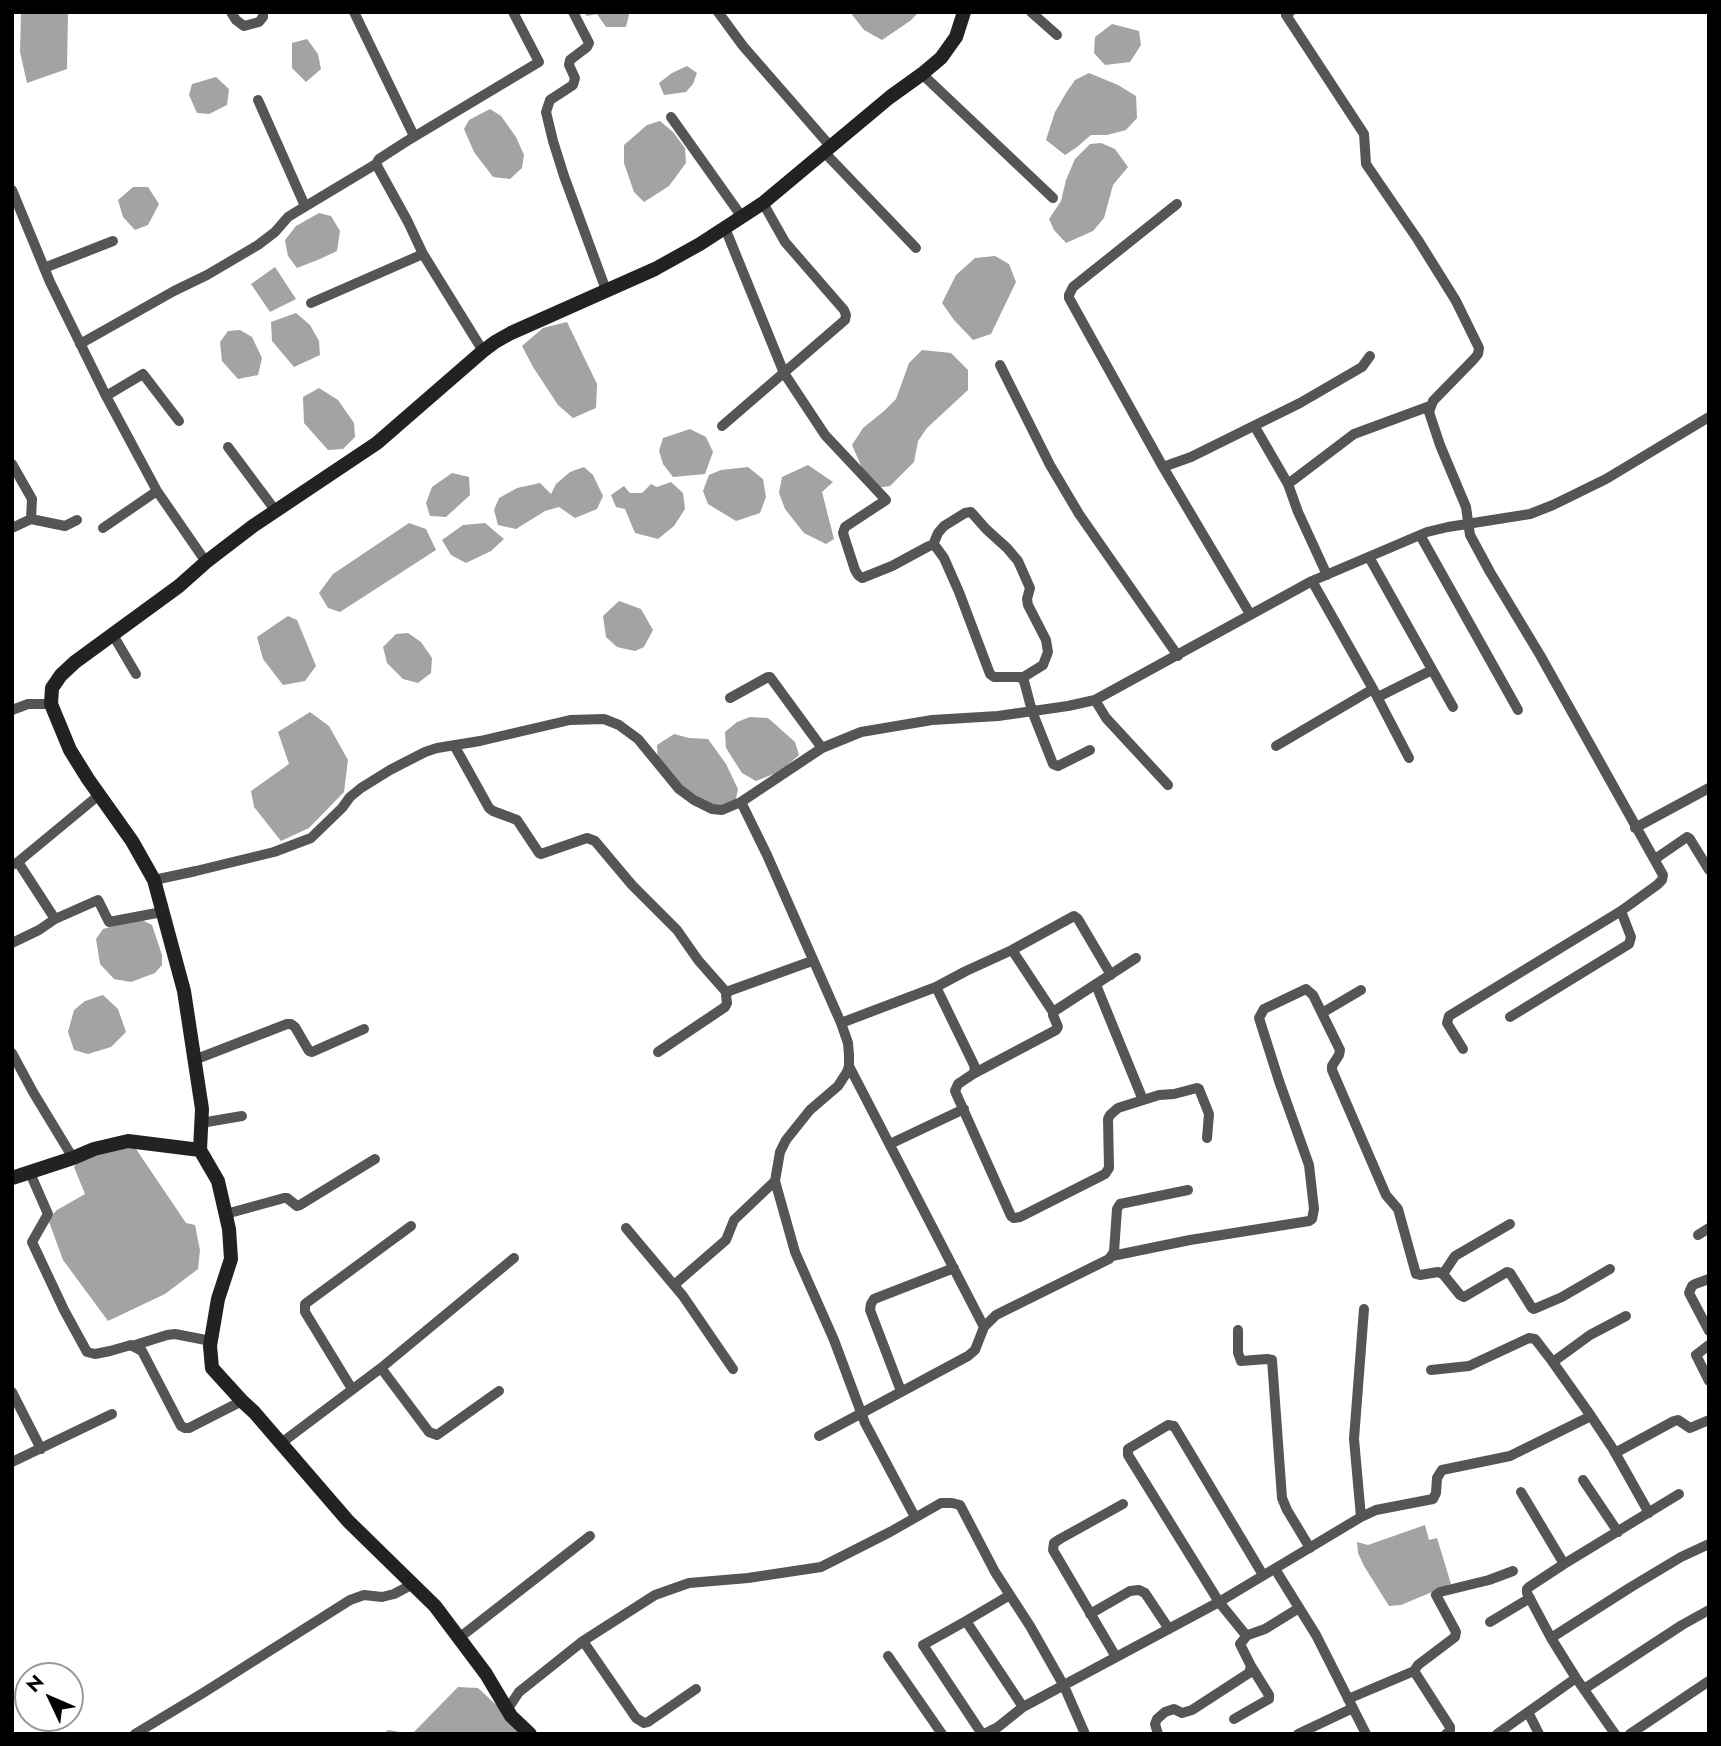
<!DOCTYPE html>
<html>
<head>
<meta charset="utf-8">
<style>
	body { margin:0 }
	#map { position:relative; width:1721px; height:1746px; overflow:hidden; background:#fff; font-family:Jost,sans-serif }
	canvas { display:block }
	.frame { position:absolute; inset:0; border:14px solid #000; pointer-events:none }
	.north { position:absolute; left:14px; top:1662px; width:70px; height:70px; box-sizing:border-box; background:#fff; border:2px solid #999; border-radius:50%; rotate:314deg; font-size:19px; font-weight:700; line-height:28px; text-align:center; color:#000 }
	.north::after { content:''; display:block; margin:auto; width:24px; height:32px; background:#000; clip-path:polygon(50% 0,100% 100%,50% 72%,0 100%) }
</style>
</head>
<body>
<div id="map">
<canvas width="1721" height="1746"></canvas>
<div class="frame"></div>
<div class="north">N</div>
</div>
<script>
const g = document.querySelector('canvas').getContext('2d');
g.lineJoin = 'round';
function fillPath(path, color) { g.fillStyle = color; g.fill(path, 'evenodd'); }
const shape = rows => new Path2D(rows.map(r => 'M' + r).join(''));
function trace(path, color, width, dash) { g.strokeStyle = color; g.lineWidth = width; g.lineCap = dash ? 'butt' : 'round'; g.setLineDash(dash || []); g.stroke(path); }
fillPath(shape([
	[21,12,66,12,68,15,67,69,27,83,20,52],
	[583,12,628,12,629,15,626,27,606,27,597,14,587,16],
	[850,12,919,12,910,21,882,40,864,30],
	[1112,24,1139,31,1141,45,1130,62,1105,65,1094,53,1095,37],
	[307,39,318,54,321,69,306,82,292,68,292,43],
	[687,66,697,73,693,84,686,92,664,95,659,83,672,73],
	[1089,73,1118,85,1136,96,1137,118,1126,130,1107,135,1091,135,1077,147,1065,155,1046,140,1055,112,1066,93,1075,80],
	[216,77,229,89,227,105,209,114,197,113,189,95,192,84],
	[490,109,501,116,516,137,524,155,522,168,510,179,493,177,474,152,464,129,469,120],
	[660,121,673,132,685,148,686,163,669,186,644,202,634,192,624,163,624,145,647,125],
	[1101,143,1115,149,1128,167,1113,185,1104,218,1093,231,1066,243,1054,230,1049,219,1061,201,1066,180,1075,159,1090,144],
	[133,187,148,187,159,204,148,225,135,230,123,217,118,200],
	[319,213,331,216,340,231,337,251,320,259,297,268,288,256,285,240,296,226],
	[995,256,1009,264,1016,282,991,334,973,340,954,320,942,303,956,275,975,258],
	[275,267,296,299,270,312,251,284],
	[296,313,310,325,319,341,320,355,294,367,272,341,271,322],
	[567,322,597,384,596,408,573,418,558,405,533,367,522,346,543,328],
	[240,330,252,337,262,358,258,375,238,379,222,361,220,342,228,331],
	[922,350,951,353,968,370,968,390,927,428,918,441,914,462,890,486,876,488,862,468,852,445,863,428,884,411,896,399,909,363],
	[319,388,338,400,354,423,355,437,343,449,328,450,304,423,303,397],
	[690,429,706,437,713,452,705,474,673,477,663,464,659,451,663,438],
	[808,465,833,482,822,492,834,539,826,544,804,533,785,509,779,493,782,477],
	[584,467,593,475,603,496,597,509,575,518,559,507,545,511,516,529,498,525,494,510,499,498,517,488,540,483,551,494,556,484,570,472],
	[748,467,763,479,766,497,760,513,736,521,708,504,703,491,709,475,721,470],
	[452,473,469,477,470,495,446,517,430,516,426,503,432,487],
	[671,482,683,493,685,509,674,526,658,539,635,533,625,509,616,507,611,495,624,486,630,493,642,493,651,484,657,487],
	[409,523,426,529,436,550,340,612,328,608,319,593,333,574],
	[485,523,504,539,491,551,466,563,451,555,442,540,463,525],
	[619,601,641,609,653,630,644,647,635,651,617,647,606,637,603,616],
	[288,616,297,620,316,666,305,681,283,685,263,659,257,637],
	[408,633,421,642,432,658,431,673,418,683,403,679,387,663,383,647,396,634],
	[310,712,329,726,348,760,344,792,309,828,281,841,254,807,251,791,289,764,278,732],
	[750,717,768,718,795,742,799,755,781,771,756,781,742,773,726,748,725,732,737,722],
	[674,734,689,738,708,739,726,764,738,789,735,803,716,808,680,785,658,763,657,745],
	[140,919,152,925,162,955,162,965,155,973,131,982,114,979,100,964,96,939,103,929],
	[103,995,118,1009,126,1032,111,1047,88,1054,74,1050,68,1032,74,1010,85,1001],
	[134,1146,186,1223,195,1225,200,1250,198,1269,165,1294,108,1321,63,1260,48,1219,57,1210,85,1194,74,1167,80,1159],
	[1425,1525,1429,1540,1437,1538,1451,1584,1401,1605,1389,1606,1364,1566,1358,1553,1357,1542,1368,1545],
	[458,1687,478,1688,505,1713,520,1734,383,1734,388,1730,412,1734]
]), '#a3a3a3');
trace(shape([
	[231,12,236,20,244,26,259,22,263,17,263,12],
	[354,12,414,136],
	[573,12,589,43,587,47,570,60,569,65,575,78,573,85,550,100,546,112,553,141,564,176,606,290],
	[718,12,743,46,831,147],
	[1031,12,1057,35],
	[1290,12,1286,15,1364,134,1366,164,1418,240,1456,301,1479,348,1478,354,1474,359,1433,401,1429,412,1440,445,1466,507,1470,535,1490,572,1540,655,1663,875,1662,880,1657,885,1621,911,1449,1016,1447,1023,1463,1049],
	[922,74,1053,198],
	[258,100,305,206],
	[671,117,742,217],
	[824,152,916,248],
	[12,190,50,282,106,396,157,491,206,562],
	[1177,204,1073,287,1069,295,1069,298,1163,467,1250,614],
	[725,228,784,373,825,435,886,500,845,527,843,533,855,570,858,575,862,578,892,566,929,546,933,545,936,547,944,558,959,592,990,674,994,677,1020,677,1024,681,1032,711,1053,764,1058,766,1090,750],
	[44,268,113,241],
	[311,303,423,254],
	[80,344,174,291,207,275,258,245,275,232,288,217,296,212,376,164],
	[483,351,423,254,408,222,376,164,379,159,407,141,539,62,513,12],
	[1000,365,1050,465,1079,514,1178,656],
	[106,396,143,374,179,421],
	[722,426,845,320,846,315,844,310,785,242,763,203],
	[1255,427,1288,484,1298,512,1327,575],
	[228,447,275,510],
	[12,464,32,499,31,519],
	[1163,467,1191,457,1300,403,1362,367,1370,356],
	[1288,484,1354,434,1430,406],
	[12,528,31,519,65,526,77,520],
	[103,528,157,491],
	[1420,535,1518,710],
	[933,545,938,533,944,526,965,513,971,512,986,529,1007,548,1018,561,1030,588,1027,599,1028,605,1046,640,1048,652,1043,665,1022,678],
	[1369,557,1453,707],
	[1312,581,1373,689,1409,758],
	[113,635,136,674],
	[1378,697,1432,670],
	[730,698,768,677,770,677,822,748],
	[1095,700,1106,718,1168,785],
	[12,710,28,704,51,704],
	[454,745,489,808,493,811,517,820,539,853,541,854,587,838,595,841,632,885,677,930,698,960,727,993],
	[1276,746,1373,689],
	[741,802,767,855,841,1023,848,1043,849,1055,849,1066,847,1072,838,1086,810,1110,786,1140,780,1152,775,1181,795,1252,834,1340,865,1423,915,1517],
	[1635,828,1709,788],
	[1655,859,1687,837,1690,839,1709,870],
	[18,862,99,795],
	[12,865,18,862,55,919,98,900,109,922,162,912],
	[154,880,196,871,274,852,311,838,342,808,350,797,361,788,390,770,425,752,437,748,480,741,570,720,604,719,619,725,638,739,679,789,694,800,712,809,722,810,741,802,822,748,861,732,932,720,998,716,1068,706,1095,700,1312,581,1427,532,1448,527,1530,514,1553,505,1606,479,1709,417],
	[12,943,39,930,55,919],
	[1012,950,1053,1012],
	[1096,985,1143,1100],
	[936,987,974,1065,975,1070,973,1074,958,1084,955,1091,1011,1216,1014,1218,1020,1217,1105,1174,1109,1168,1108,1119,1110,1115,1118,1108,1159,1095,1174,1094,1197,1088,1199,1089,1209,1114,1207,1138],
	[1322,1013,1361,990],
	[1510,1017,1629,944,1631,937,1621,911],
	[841,1023,936,987,966,971,1012,950,1074,916,1078,919,1111,975],
	[658,1052,725,1007,727,1003,726,995,729,991,812,961],
	[12,1053,33,1092,73,1158],
	[194,1060,287,1024,291,1024,295,1027,309,1051,312,1052,364,1029],
	[849,1066,984,1327],
	[973,1074,1056,1030,1058,1027,1053,1015,1053,1012,1136,958],
	[201,1123,242,1116],
	[890,1144,964,1109],
	[30,1173,48,1214,32,1242,64,1310,87,1352,95,1354,110,1351,131,1345,142,1351,181,1426,185,1428,189,1428,242,1401],
	[226,1214,284,1198,287,1198,297,1206,300,1205,375,1159],
	[626,1228,683,1296,733,1369],
	[1698,1235,1709,1228],
	[1112,1256,1190,1240,1309,1221,1312,1219,1314,1209,1309,1165,1279,1081,1259,1018,1264,1009,1306,989,1313,995,1340,1050,1339,1055,1332,1066,1332,1070,1386,1195,1398,1209,1416,1274,1420,1275,1438,1272,1443,1274,1460,1295,1464,1297,1507,1272,1510,1273,1532,1308,1534,1309,1562,1297,1610,1269],
	[1443,1274,1455,1256,1510,1224],
	[1709,1279,1695,1284,1692,1286,1689,1293,1709,1331],
	[674,1285,726,1240,734,1220,775,1181],
	[1238,1330,1238,1353,1241,1361,1267,1359,1272,1360,1282,1498,1287,1510,1310,1548],
	[1709,1345,1696,1355,1709,1381],
	[132,1346,167,1335,175,1334,211,1341],
	[1553,1362,1590,1335,1626,1316],
	[381,1368,429,1432,437,1435,499,1391],
	[1431,1370,1469,1366,1529,1338,1535,1339,1552,1361,1591,1416,1613,1449,1649,1513],
	[352,1389,305,1312,305,1304,411,1226],
	[901,1391,870,1310,871,1304,874,1299,954,1268],
	[12,1392,41,1449],
	[819,1436,968,1356,975,1350,984,1327,996,1315,1109,1259,1114,1252,1117,1209,1120,1204,1188,1190],
	[280,1444,381,1368,514,1258],
	[1615,1453,1674,1421,1678,1420,1690,1428,1709,1420],
	[12,1462,112,1414],
	[1583,1480,1618,1532],
	[1521,1492,1564,1564,1679,1494],
	[1361,1517,1354,1439,1364,1309],
	[1564,1564,1529,1587,1527,1589,1527,1593,1551,1638,1576,1678,1615,1734],
	[1275,1569,1316,1635,1366,1734],
	[1090,1614,1130,1591,1139,1590,1145,1593,1169,1629],
	[966,1621,1010,1595],
	[1490,1622,1530,1598],
	[1245,1636,1265,1629,1299,1608],
	[459,1638,590,1536],
	[1551,1638,1631,1587,1681,1557,1709,1544],
	[583,1641,636,1718,644,1723,648,1722,696,1689],
	[888,1656,942,1734],
	[1116,1657,1053,1550,1054,1543,1060,1539,1123,1504],
	[1584,1689,1682,1625,1709,1610],
	[1348,1699,1414,1671],
	[507,1710,519,1692,583,1641,655,1595,689,1583,748,1578,821,1567,890,1532,941,1503,952,1503,960,1505,995,1572,1030,1626,1064,1686,1085,1734],
	[1528,1712,1539,1734],
	[1234,1719,1269,1699,1269,1695,1251,1666],
	[135,1734,203,1693,350,1600,364,1595,382,1597,394,1594,413,1584],
	[982,1734,923,1645,966,1621,1023,1707],
	[984,1734,998,1727,1023,1707,1219,1602,1361,1517,1376,1510,1433,1499,1436,1493,1437,1478,1442,1470,1510,1456,1591,1416],
	[1158,1734,1155,1724,1157,1719,1165,1712,1174,1709,1182,1713,1192,1710,1249,1673,1251,1666,1240,1644,1245,1638,1245,1634,1219,1602,1128,1455,1128,1449,1168,1425,1174,1426,1263,1575],
	[1298,1734,1353,1708],
	[1446,1734,1450,1731,1450,1727,1414,1671,1418,1665,1455,1637,1456,1632,1436,1595,1440,1592,1489,1580,1513,1571],
	[1497,1734,1576,1678],
	[1630,1734,1709,1681]
]), '#555', 10);
trace(shape([
	[12,1178,73,1158,94,1149,128,1141,200,1150],
	[530,1734,511,1716,486,1674,435,1606,348,1521,254,1412,242,1401,212,1368,210,1346,218,1299,231,1259,229,1229,218,1181,200,1150,202,1109,184,991,154,880,132,841,88,779,70,750,51,704,52,688,61,675,75,662,179,586,206,562,253,526,377,443,483,351,495,342,511,333,655,269,700,244,763,203,890,97,922,74,941,58,956,37,964,12]
]), '#222', 14);
</script>
</body>
</html>
